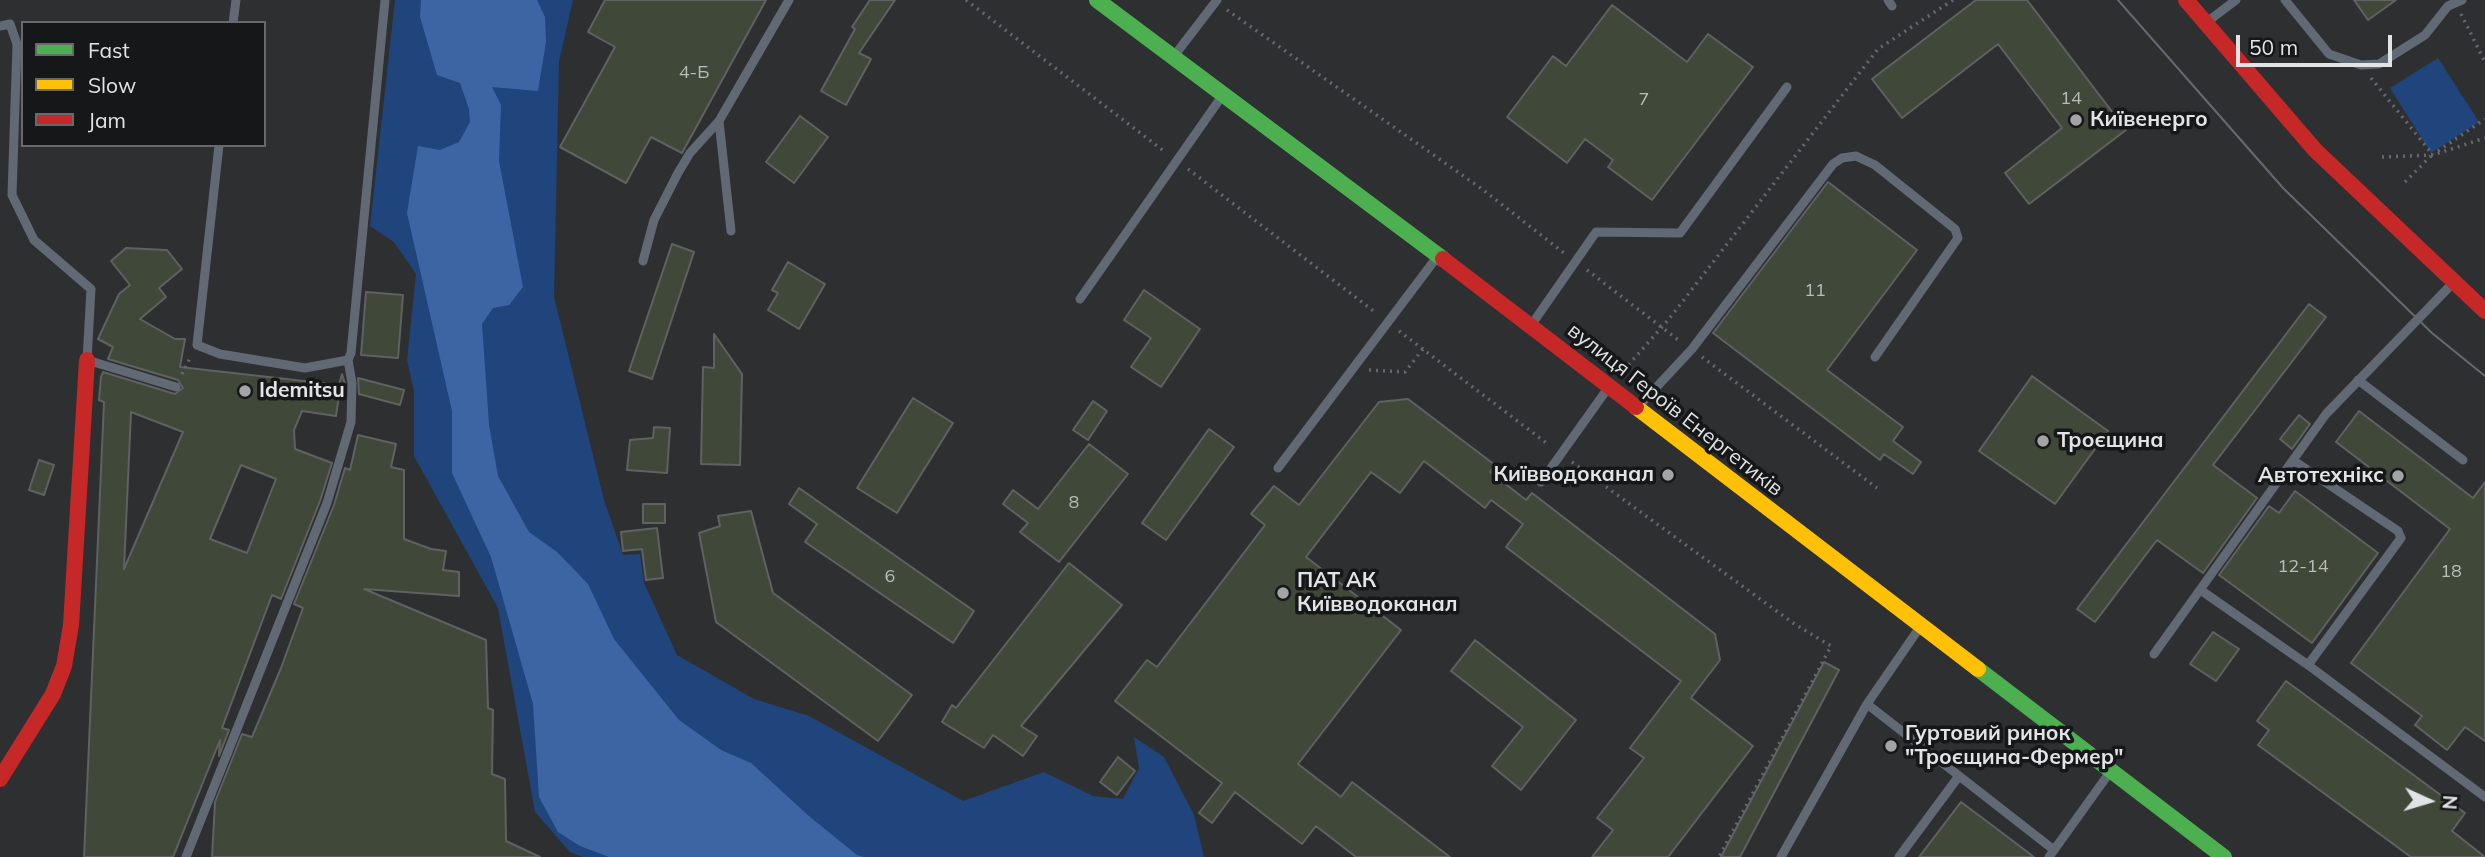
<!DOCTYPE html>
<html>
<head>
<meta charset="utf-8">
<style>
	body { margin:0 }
	#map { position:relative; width:2485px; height:857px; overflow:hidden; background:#2e2f31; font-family:Mulish,sans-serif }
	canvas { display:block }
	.legend { position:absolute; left:21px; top:21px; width:245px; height:126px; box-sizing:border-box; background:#161719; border:2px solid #68696b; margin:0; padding:9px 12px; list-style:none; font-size:21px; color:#e2e3e5 }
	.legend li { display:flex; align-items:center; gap:14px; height:35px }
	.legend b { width:35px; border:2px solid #68696b }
	.north { position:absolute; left:2394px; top:766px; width:70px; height:70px; -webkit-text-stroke:5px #161719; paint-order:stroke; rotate:94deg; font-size:19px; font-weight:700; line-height:28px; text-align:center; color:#e2e3e5 }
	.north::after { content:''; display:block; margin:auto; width:24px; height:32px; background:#e2e3e5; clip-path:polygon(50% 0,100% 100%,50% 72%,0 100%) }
	.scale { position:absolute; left:2236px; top:35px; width:156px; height:32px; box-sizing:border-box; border:4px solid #e2e3e5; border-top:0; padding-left:9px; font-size:21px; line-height:24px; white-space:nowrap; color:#e2e3e5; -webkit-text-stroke:5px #161719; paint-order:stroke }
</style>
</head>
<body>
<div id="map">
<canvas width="2485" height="857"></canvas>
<ul class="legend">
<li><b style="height:9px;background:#4caf50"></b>Fast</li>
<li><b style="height:9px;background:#ffc107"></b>Slow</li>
<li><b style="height:9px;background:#c62828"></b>Jam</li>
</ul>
<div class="north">N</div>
<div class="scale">50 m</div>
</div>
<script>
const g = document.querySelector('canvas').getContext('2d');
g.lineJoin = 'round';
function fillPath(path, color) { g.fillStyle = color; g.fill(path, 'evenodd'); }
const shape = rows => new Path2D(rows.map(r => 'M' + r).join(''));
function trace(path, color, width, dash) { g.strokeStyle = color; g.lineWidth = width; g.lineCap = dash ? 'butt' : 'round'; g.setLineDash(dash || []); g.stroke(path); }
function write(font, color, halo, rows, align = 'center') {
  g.font = font + ' Mulish,sans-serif'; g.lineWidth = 7; g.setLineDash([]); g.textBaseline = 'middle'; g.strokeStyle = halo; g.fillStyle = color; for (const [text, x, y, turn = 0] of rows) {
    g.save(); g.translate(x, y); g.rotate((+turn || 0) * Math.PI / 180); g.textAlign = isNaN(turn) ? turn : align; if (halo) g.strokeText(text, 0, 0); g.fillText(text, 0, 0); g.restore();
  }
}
fillPath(shape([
	[395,0,573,0,559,61,554,297,604,500,623,555,640,554,644,583,677,655,754,699,809,716,963,801,1044,772,1093,796,1123,799,1139,768,1134,737,1164,757,1194,815,1204,857,583,857,570,852,535,812,498,608,414,456,414,391,407,360,416,274,394,242,370,226],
	[2438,58,2479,122,2431,153,2390,88]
]), '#20457c');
fillPath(shape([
	[421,0,537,0,545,17,546,42,538,91,492,87,501,105,499,161,523,287,509,305,493,308,482,324,489,425,498,476,529,532,557,552,588,584,614,639,679,720,721,750,751,763,810,817,857,855,864,857,609,857,580,846,558,832,539,797,533,704,491,557,452,473,452,411,407,213,418,146,440,150,459,142,470,122,469,109,460,83,437,75,420,17]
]), '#3d65a4');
const building = shape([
	[605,0,766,0,682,153,651,137,626,183,560,147,615,47,588,32,605,0],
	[870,0,895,0,859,53,871,59,846,105,821,91,855,29,852,27,870,0],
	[1976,0,2027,0,2126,130,2029,204,2005,173,2062,128,1998,44,1902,118,1872,79,1976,0],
	[2354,0,2396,0,2368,20,2354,0],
	[1612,5,1687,62,1708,34,1753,67,1652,200,1608,167,1613,160,1585,139,1567,163,1507,117,1553,56,1566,66,1612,5],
	[800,116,828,137,794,183,766,162,800,116],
	[1828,182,1917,250,1827,370,1903,427,1893,441,1921,462,1913,474,1884,454,1880,460,1713,333,1828,182],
	[672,244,694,252,652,379,629,371,672,244],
	[126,248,167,250,182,269,159,288,166,297,140,319,175,339,185,339,180,367,339,385,342,374,345,384,345,390,340,389,336,416,302,411,294,430,295,449,332,463,320,501,281,599,272,595,222,728,229,730,219,756,220,740,173,857,84,857,104,402,99,400,101,377,103,372,175,394,183,388,178,380,108,359,113,347,98,339,119,294,130,285,111,261,126,248],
	[131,412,183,432,124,569,131,412],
	[241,465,276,479,247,553,210,539,241,465],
	[788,262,825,284,799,329,768,310,778,293,772,290,788,262],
	[1144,290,1200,329,1161,387,1131,367,1151,338,1124,320,1144,290],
	[366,292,403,295,398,358,361,355,366,292],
	[2309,304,2326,317,2213,465,2257,498,2203,573,2157,540,2095,622,2077,609,2309,304],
	[714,334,742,374,740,465,701,464,703,367,714,368,714,334],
	[2032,376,2108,431,2055,504,1979,451,2032,376],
	[358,378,404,390,400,405,359,394,358,378],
	[913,398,953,423,897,513,857,488,913,398],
	[1408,399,1495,465,1490,472,1526,500,1532,493,1715,634,1720,660,1691,698,1753,746,1668,857,1592,857,1613,830,1597,818,1644,758,1630,748,1681,681,1506,547,1523,524,1491,500,1485,508,1424,461,1400,493,1371,472,1306,557,1401,630,1298,764,1341,797,1352,782,1450,857,1356,857,1316,826,1302,844,1235,792,1212,823,1199,813,1222,783,1115,701,1147,660,1157,667,1265,525,1251,514,1274,486,1299,505,1379,402,1408,399],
	[1093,401,1107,411,1088,440,1073,430,1093,401],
	[2359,411,2473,498,2485,482,2485,741,2465,727,2447,750,2415,725,2422,716,2351,663,2450,529,2336,442,2359,411],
	[2299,415,2310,424,2292,449,2280,439,2299,415],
	[654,427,670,428,667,473,627,470,630,440,653,438,654,427],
	[1209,429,1234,447,1166,540,1142,523,1209,429],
	[358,435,396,444,391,467,404,470,404,539,431,549,446,551,443,570,459,572,459,596,364,589,486,640,488,708,493,710,492,774,505,779,506,841,540,857,212,857,215,802,242,734,252,737,281,668,303,608,294,604,334,505,345,468,350,470,358,435],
	[1089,444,1128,474,1059,562,1020,532,1028,523,1003,504,1013,490,1038,509,1089,444],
	[39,460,54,465,44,495,29,490,39,460],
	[799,488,974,611,953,643,805,542,817,524,789,504,799,488],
	[2295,491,2378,553,2312,643,2219,575,2269,506,2279,513,2295,491],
	[643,504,665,504,665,523,643,523,643,504],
	[751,511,773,593,912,695,878,741,716,622,699,533,720,526,718,516,751,511],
	[657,528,663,578,646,580,642,549,623,551,621,532,657,528],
	[1069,563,1122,605,1021,726,1037,736,1023,756,993,735,984,748,942,722,952,705,956,708,1069,563],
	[2213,632,2239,649,2216,681,2190,664,2213,632],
	[1475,640,1576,720,1521,790,1492,766,1523,727,1451,671,1475,640],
	[1824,662,1839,670,1740,857,1721,857,1824,662],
	[2286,681,2465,813,2452,831,2485,857,2411,857,2258,745,2269,730,2257,721,2286,681],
	[1118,757,1135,771,1117,795,1100,782,1118,757],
	[1961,802,2009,838,2034,857,1919,857,1961,802]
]);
fillPath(building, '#404839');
trace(building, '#606161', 2);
trace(shape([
	[966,0,1165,152],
	[1227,10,1482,189,1564,253],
	[2461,14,2485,62],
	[2371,78,2433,155],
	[2438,151,2485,119],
	[2382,157,2433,155,2485,138],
	[1188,169,1376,313],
	[2405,182,2431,156],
	[1587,270,1681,342],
	[1399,331,1549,445],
	[1702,357,1877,488],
	[1369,370,1405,372,1423,349],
	[1624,370,1669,319,1878,49,1953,0],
	[182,374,191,356],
	[1572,462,1793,623,1831,646,1719,857]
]), '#646971', 3.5, [2, 5]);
trace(shape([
	[1888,0,1892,6],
	[2285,0,2329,54,2361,65,2379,64,2425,35,2448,6,2462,0],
	[2207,22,2236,0],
	[233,23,236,0],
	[0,26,10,24,17,44,12,195,34,240,91,289,87,360,176,387],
	[1174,56,1217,0],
	[719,121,731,231],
	[219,145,197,345,220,354,305,368,348,360],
	[643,261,654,220,678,173,690,153,719,121,789,0],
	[1080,299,1222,96],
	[1532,324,1596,232,1680,233,1787,87],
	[2358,380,2463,460],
	[1638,407,1692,349,1833,164,1842,158,1856,156,1875,165,1955,229,1958,238,1875,357],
	[2294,461,2398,531,2401,538,2308,665],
	[1278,468,1437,257],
	[1541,482,1608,388],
	[2202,591,2308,665,2485,797],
	[2154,654,2326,414,2453,283],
	[1867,704,2054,850],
	[186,857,327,503,351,422,352,383,348,360,351,353,385,0],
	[1781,857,1867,704,1920,627],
	[1899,857,1959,776],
	[2049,857,2110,772]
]), '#616975', 9);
trace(shape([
	[1097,0,1443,259],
	[1978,669,2224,857]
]), '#4caf50', 16);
trace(shape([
	[1636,407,1978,669]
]), '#ffc107', 16);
trace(shape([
	[2186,0,2315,150,2485,311],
	[1443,259,1636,407],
	[0,779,53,694,64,666,71,625,87,360]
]), '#c62828', 16);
trace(shape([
	[2118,0,2283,188,2432,333,2485,376]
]), '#656a72', 2);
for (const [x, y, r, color] of [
	[2076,120,7,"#a3a4a6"],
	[245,391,7,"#a3a4a6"],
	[2043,441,7,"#a3a4a6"],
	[1668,475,7,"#a3a4a6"],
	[2398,476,7,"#a3a4a6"],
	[1283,593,7,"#a3a4a6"],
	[1891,746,7,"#a3a4a6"]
]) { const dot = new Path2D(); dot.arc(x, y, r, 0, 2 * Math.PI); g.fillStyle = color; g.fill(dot); trace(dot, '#161719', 2.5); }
write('18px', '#babcba', null, [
	["4-Б",694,73],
	["14",2071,99],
	["7",1644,100],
	["11",1815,291],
	["8",1074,503],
	["12-14",2303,567],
	["18",2451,572],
	["6",890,577]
]);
write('bold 21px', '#e2e3e5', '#161719', [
	["Київенерго",2090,120],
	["Idemitsu",259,391],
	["Троєщина",2057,441],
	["Київводоканал",1654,475,"right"],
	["Автотехнікс",2384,476,"right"],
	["ПАТ АК",1297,581],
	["Київводоканал",1297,605],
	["Гуртовий ринок",1905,734],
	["\"Троєщина-Фермер\"",1905,758]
], 'left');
write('21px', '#e2e3e5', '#161719', [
	["вулиця Героїв Енергетиків",1675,410,38]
]);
</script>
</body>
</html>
